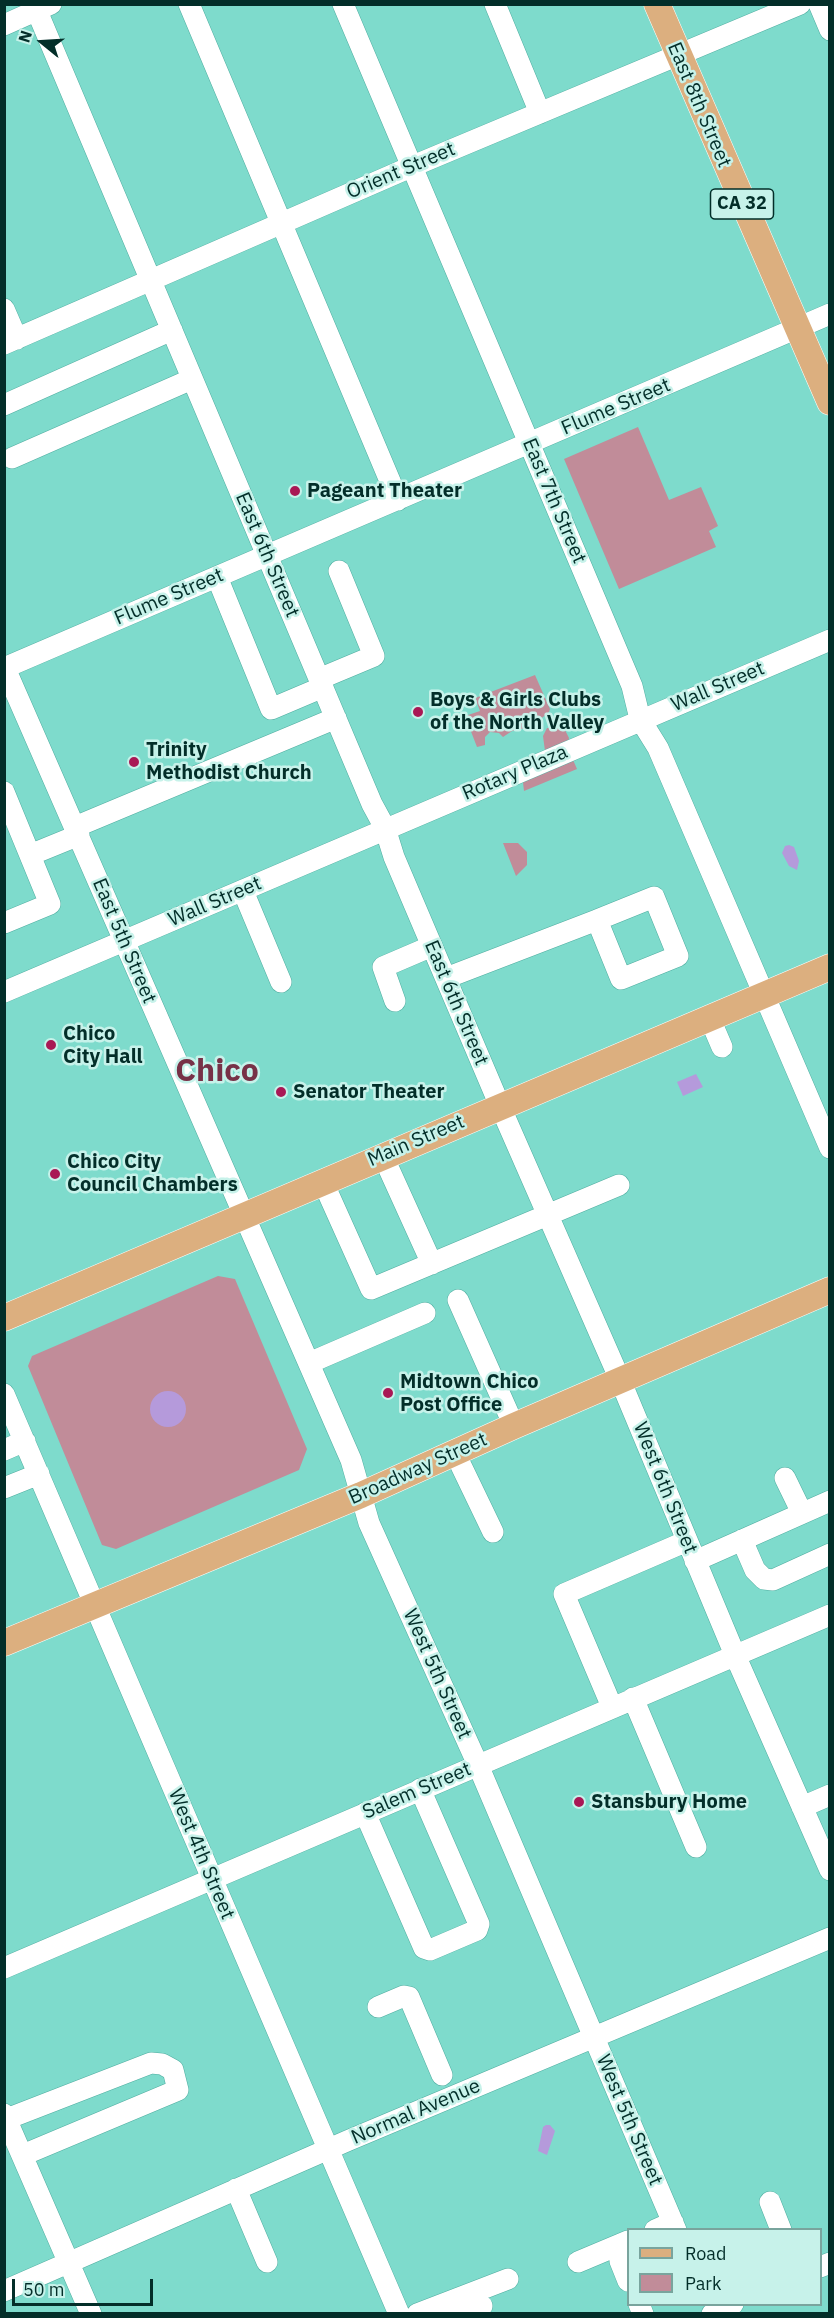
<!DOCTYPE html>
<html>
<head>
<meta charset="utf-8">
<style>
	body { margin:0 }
	#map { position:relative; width:834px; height:2318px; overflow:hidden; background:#7edbcc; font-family:"IBM Plex Sans",sans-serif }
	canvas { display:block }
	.frame { position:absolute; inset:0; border:6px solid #032e29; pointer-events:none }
	.legend { position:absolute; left:627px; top:2228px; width:195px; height:78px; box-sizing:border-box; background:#c7f2ea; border:2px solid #79a49d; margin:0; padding:8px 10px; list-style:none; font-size:18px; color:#032e29 }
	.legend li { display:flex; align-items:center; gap:12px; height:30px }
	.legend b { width:30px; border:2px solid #79a49d }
	.north { position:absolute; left:12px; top:12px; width:60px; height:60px; -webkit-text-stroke:4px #c7f2ea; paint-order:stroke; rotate:288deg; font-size:16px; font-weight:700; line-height:24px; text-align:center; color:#032e29 }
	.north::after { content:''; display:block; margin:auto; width:21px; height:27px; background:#032e29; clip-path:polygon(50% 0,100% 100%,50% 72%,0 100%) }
	.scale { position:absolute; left:12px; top:2279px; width:141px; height:27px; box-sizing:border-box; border:3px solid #032e29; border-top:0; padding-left:8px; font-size:18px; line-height:21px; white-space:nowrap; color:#032e29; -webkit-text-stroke:4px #c7f2ea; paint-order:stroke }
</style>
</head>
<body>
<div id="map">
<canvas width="834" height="2318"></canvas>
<div class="frame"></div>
<ul class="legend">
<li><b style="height:8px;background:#dcaf7f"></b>Road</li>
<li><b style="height:16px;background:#c18c99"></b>Park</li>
</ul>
<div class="north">N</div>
<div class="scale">50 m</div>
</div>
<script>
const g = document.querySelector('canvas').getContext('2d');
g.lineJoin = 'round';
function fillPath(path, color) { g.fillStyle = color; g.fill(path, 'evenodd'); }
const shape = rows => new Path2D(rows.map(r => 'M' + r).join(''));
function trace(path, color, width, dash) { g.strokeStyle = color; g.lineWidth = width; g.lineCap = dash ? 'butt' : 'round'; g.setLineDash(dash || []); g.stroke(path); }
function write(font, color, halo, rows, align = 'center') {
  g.font = font + ' "IBM Plex Sans",sans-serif'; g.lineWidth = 5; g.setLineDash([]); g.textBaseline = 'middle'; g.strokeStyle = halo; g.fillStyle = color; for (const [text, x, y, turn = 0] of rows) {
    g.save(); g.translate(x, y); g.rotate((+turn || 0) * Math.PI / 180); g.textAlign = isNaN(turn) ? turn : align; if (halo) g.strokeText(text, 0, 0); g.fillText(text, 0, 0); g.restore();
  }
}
fillPath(shape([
	[638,427,669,500,701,487,718,526,709,531,716,547,619,589,564,459],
	[535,675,550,709,549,712,531,727,512,731,503,737,499,733,490,732,485,737,485,745,477,747,465,716,480,711,475,698],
	[556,727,565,730,569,738,567,746,577,769,524,791,522,774,545,751,543,736,547,728],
	[503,843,518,843,527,852,527,865,516,876],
	[218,1276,235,1279,307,1449,299,1470,116,1549,102,1545,28,1366,32,1356]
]), '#c18c99');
fillPath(shape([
	[789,845,794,847,799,861,797,870,789,866,782,853,785,846],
	[696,1074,703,1087,683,1096,677,1082],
	'150 1409a18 18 0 1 1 36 0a18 18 0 1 1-36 0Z',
	[546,2125,550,2125,555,2131,547,2155,538,2151,543,2127]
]), '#b59adb');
const minor = shape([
	[34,4,372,804,385,828,394,857,500,1106,621,1382,735,1655,830,1870],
	[189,4,398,500],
	[343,4,632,686,640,719,658,748,830,1148],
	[495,4,540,113],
	[819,4,830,30],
	[4,25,51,4],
	[4,309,17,339],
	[4,344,413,166,800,4],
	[4,405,172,330],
	[12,458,192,379],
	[217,577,271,709,323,687],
	[4,666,351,1460,369,1523,478,1765,676,2230],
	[4,668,830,314],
	[319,679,374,656,339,571],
	[4,792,50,904,4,923],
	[75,827,336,718],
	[30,855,79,835],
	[243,891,281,982],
	[446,978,597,920,621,979,678,956,654,897,597,920],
	[4,992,830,640],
	[395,1001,383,967,432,946],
	[710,1019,722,1047],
	[383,1156,432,1264],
	[323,1182,371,1289,619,1185],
	[458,1300,514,1426],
	[309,1363,425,1313],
	[4,1394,399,2314],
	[4,1450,25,1441],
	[455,1453,493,1532],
	[785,1478,802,1513],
	[4,1488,39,1474],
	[742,1540,755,1570,764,1579,773,1580,830,1554],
	[695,1561,830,1501],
	[633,1698,696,1847],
	[612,1707,564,1594,687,1541],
	[802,1807,830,1795],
	[365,1813,424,1948,430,1950,477,1930,479,1924,420,1789],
	[4,1968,830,1615],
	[378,2007,404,1996,409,1997,442,2075],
	[4,2114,91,2314],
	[4,2120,151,2063,162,2064,173,2070,178,2090,23,2155],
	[236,2189,267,2262],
	[770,2202,781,2230],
	[655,2230,673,2222],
	[620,2261,628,2281],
	[578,2262,628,2241],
	[820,2267,830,2263],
	[4,2291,347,2141,830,1938],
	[639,2304,643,2314],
	[417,2314,508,2279],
	[462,2314,482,2306],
	[712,2314,733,2304]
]);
const major = shape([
	[657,4,830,402],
	[4,1318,830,967],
	[4,1643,361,1495,514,1426,830,1290]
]);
trace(minor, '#4fada0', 22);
trace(major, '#fff', 27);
trace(minor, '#fff', 21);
trace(major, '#dcaf7f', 26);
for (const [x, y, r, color] of [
	[295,491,6,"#a91855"],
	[418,712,6,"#a91855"],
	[134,762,6,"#a91855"],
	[51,1045,6,"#a91855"],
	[281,1092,6,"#a91855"],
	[55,1174,6,"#a91855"],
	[388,1393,6,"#a91855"],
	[579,1802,6,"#a91855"]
]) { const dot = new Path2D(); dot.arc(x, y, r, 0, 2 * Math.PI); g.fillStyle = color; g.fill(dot); trace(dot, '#c7f2ea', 2); }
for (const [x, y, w] of [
	[742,204,63]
]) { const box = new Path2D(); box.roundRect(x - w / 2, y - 15, w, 30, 4.5); g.fillStyle = '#c7f2ea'; g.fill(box); trace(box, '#032e29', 1.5); }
write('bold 18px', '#032e29', null, [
	["CA 32",742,204]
]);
write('20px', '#032e29', '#c7f2ea', [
	["East 8th Street",699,105,67],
	["Orient Street",401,171,-23],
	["Flume Street",616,407,-23],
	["East 7th Street",554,501,67],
	["East 6th Street",267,555,67],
	["Flume Street",169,597,-23],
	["Wall Street",718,687,-23],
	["Rotary Plaza",515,773,-23],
	["Wall Street",215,902,-23],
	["East 5th Street",124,941,67],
	["East 6th Street",456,1003,67],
	["Main Street",416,1141,-23],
	["Broadway Street",418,1469,-24],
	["West 6th Street",665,1488,68],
	["West 5th Street",437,1674,66],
	["Salem Street",417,1791,-23],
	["West 4th Street",201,1854,67],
	["Normal Avenue",416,2112,-23],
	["West 5th Street",629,2120,67]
]);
write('bold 20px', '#032e29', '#c7f2ea', [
	["Pageant Theater",307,491],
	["Boys & Girls Clubs",430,700],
	["of the North Valley",430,723],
	["Trinity",146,750],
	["Methodist Church",146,773],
	["Chico",63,1034],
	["City Hall",63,1057],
	["Senator Theater",293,1092],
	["Chico City",67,1162],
	["Council Chambers",67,1185],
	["Midtown Chico",400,1382],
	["Post Office",400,1405],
	["Stansbury Home",591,1802]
], 'left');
write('bold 32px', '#773147', '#c7f2ea', [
	["Chico",217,1072]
]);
</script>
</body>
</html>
